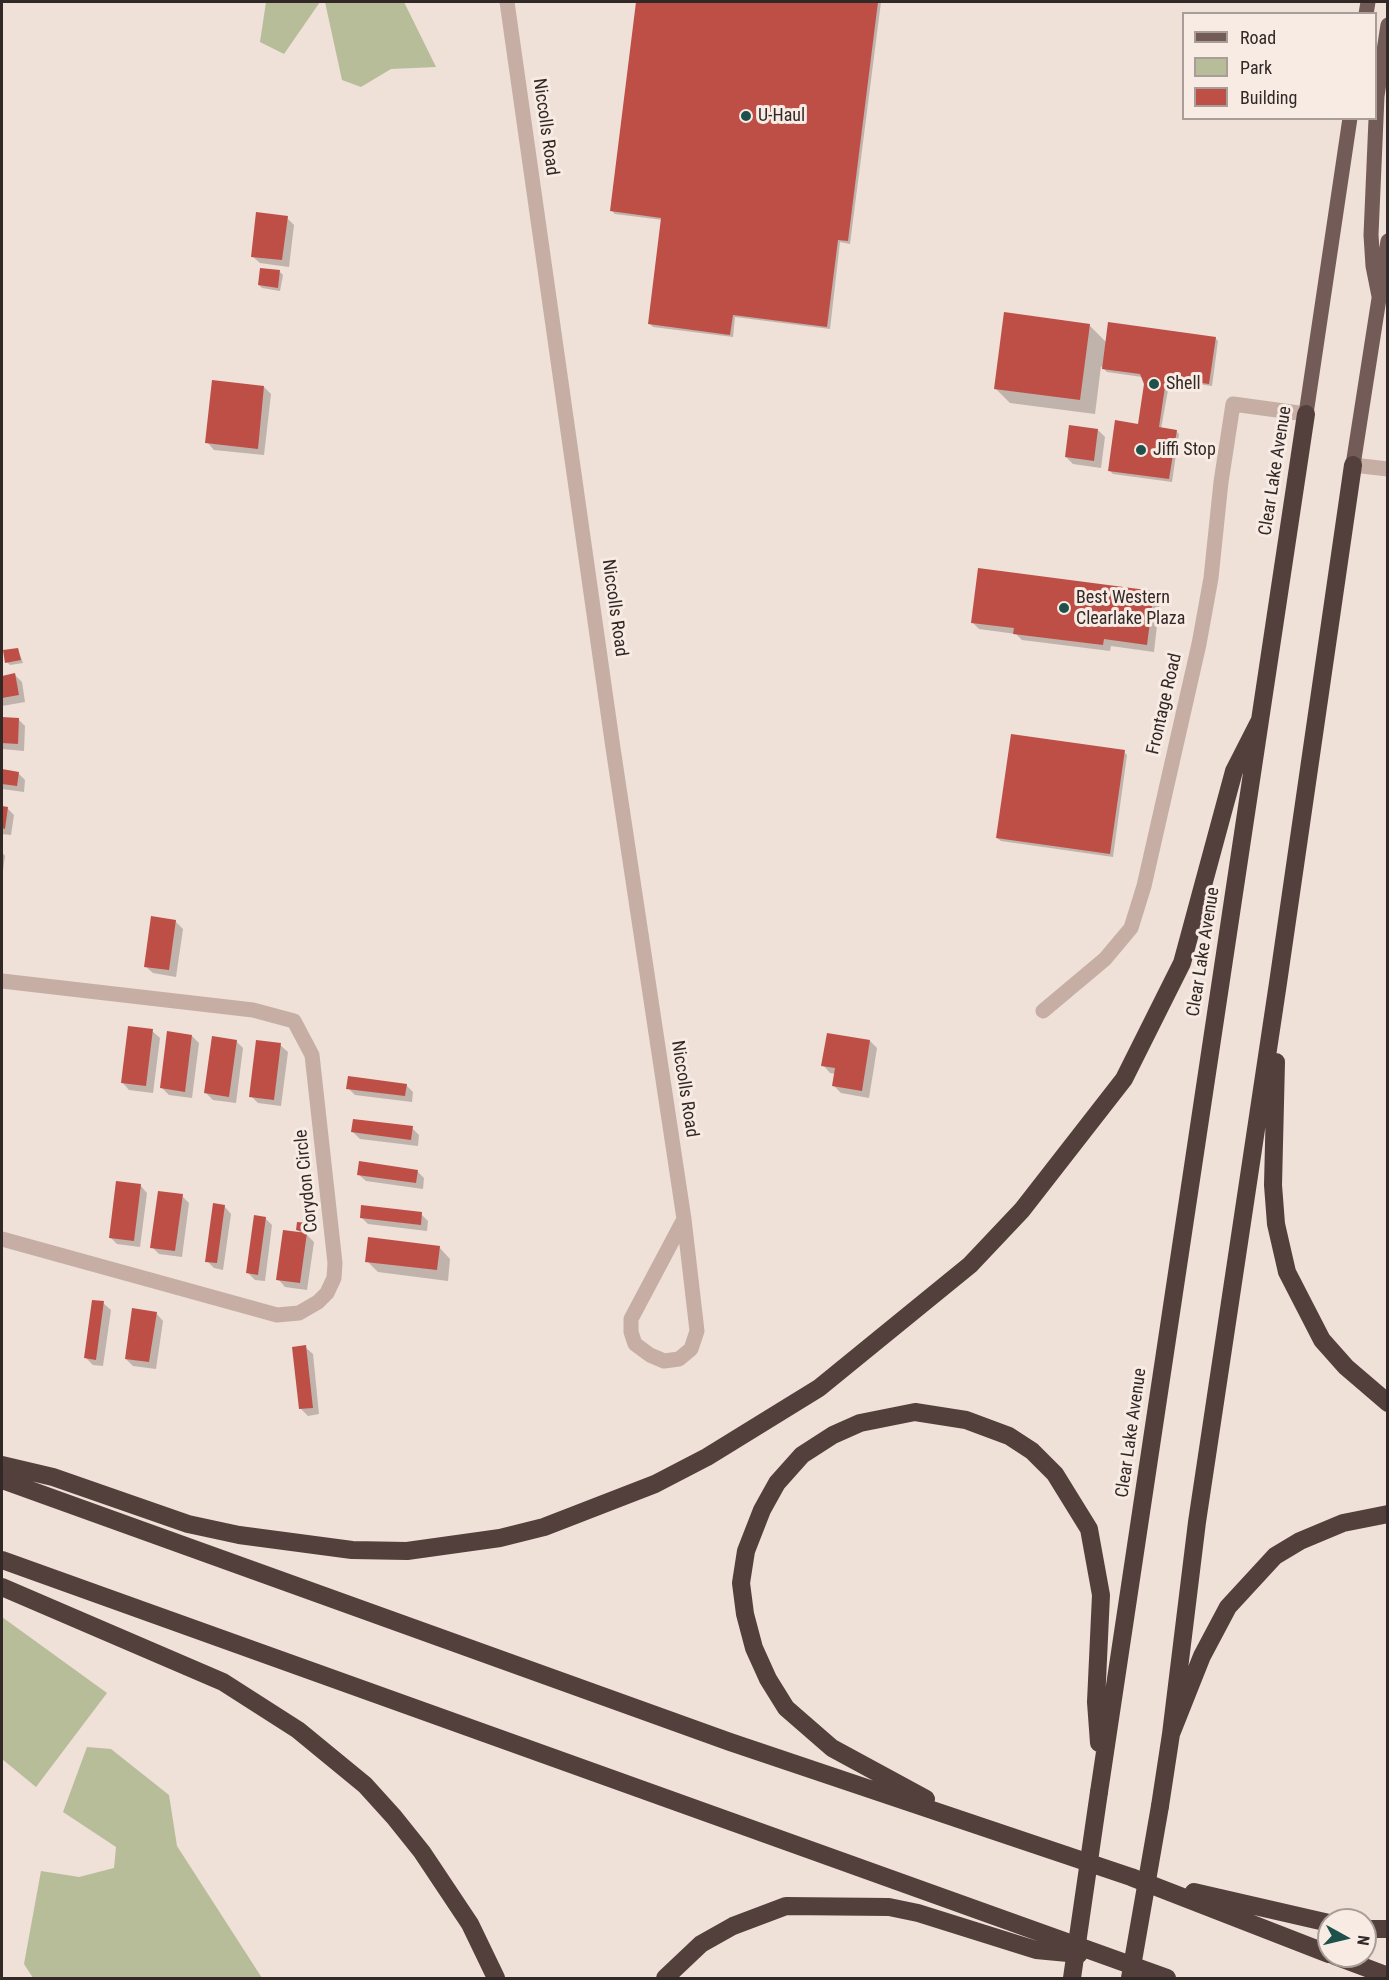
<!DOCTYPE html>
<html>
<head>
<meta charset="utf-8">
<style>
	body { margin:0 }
	#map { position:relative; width:1389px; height:1980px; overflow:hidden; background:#efe0d8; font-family:"Roboto Condensed",sans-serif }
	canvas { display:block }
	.frame { position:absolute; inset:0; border:3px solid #322826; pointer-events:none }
	.legend { position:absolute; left:1182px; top:12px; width:195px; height:108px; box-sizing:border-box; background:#f7ebe4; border:2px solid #a89d98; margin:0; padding:8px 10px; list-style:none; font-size:18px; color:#322826 }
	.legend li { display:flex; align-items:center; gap:12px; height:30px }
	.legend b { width:30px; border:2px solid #a89d98 }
	.north { position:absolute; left:1317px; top:1908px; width:60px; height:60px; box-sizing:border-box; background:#f7ebe4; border:2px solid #a89d98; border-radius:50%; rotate:98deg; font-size:16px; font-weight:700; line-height:24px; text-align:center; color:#322826 }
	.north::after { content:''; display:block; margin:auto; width:21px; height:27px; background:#1e514b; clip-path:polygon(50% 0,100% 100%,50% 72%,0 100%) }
</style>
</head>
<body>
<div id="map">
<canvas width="1389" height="1980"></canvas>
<div class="frame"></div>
<ul class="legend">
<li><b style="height:8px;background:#735c58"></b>Road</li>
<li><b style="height:16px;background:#b7bd99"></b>Park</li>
<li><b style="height:16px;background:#be4f47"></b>Building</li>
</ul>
<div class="north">N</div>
</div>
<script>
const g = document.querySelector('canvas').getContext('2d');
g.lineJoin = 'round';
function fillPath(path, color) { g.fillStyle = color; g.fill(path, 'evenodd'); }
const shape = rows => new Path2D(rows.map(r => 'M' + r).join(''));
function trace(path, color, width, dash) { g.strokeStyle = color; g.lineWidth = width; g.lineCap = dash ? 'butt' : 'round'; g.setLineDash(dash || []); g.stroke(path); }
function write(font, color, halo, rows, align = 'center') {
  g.font = font + ' "Roboto Condensed",sans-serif'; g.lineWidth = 6; g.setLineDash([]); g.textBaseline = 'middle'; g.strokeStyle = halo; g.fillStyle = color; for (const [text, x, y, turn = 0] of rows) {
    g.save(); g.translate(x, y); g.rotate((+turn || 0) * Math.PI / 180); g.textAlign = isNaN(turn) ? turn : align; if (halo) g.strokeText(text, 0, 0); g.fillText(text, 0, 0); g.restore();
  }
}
fillPath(shape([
	[266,2,320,2,284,54,260,42],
	[325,2,404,2,436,67,391,69,361,87,342,80],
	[2,1617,107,1693,36,1787,2,1759],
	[87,1747,111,1749,169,1795,177,1846,262,1978,33,1978,24,1964,41,1871,79,1877,114,1868,116,1847,63,1812]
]), '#b7bd99');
fillPath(shape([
	[638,2,881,2,850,244,840,242,830,329,735,317,733,337,653,327,650,324,663,220,615,214,612,211],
	[287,218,294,225,289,267,260,263,252,256],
	[280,272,283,275,280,291,262,288,259,285],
	[1089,325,1107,343,1215,338,1218,341,1212,386,1176,381,1168,390,1161,429,1176,431,1179,434,1172,482,1113,474,1110,471,1140,426,1146,383,1142,377,1107,372,1101,366,1095,414,1010,403,995,388],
	[264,387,271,394,264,455,214,450,207,442],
	[1098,430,1105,437,1101,468,1073,464,1066,457],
	[1153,592,1160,599,1154,652,1111,646,1110,651,1022,640,1016,634,979,629,972,622],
	[18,649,23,663,10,665,7,662],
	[15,675,22,682,25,702,2,706,2,677],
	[2,719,18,719,25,726,24,751,2,749],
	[1124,752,1127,755,1113,857,1001,841,997,838],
	[2,771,18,773,25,780,24,792,2,789],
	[2,808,7,808,14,815,11,835,2,834],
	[2,852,5,856,2,878],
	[175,921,183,929,176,977,153,973,145,966],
	[152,1031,160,1038,153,1093,129,1090,122,1082],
	[192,1036,199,1043,192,1098,169,1095,162,1088],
	[236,1041,243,1048,236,1103,213,1100,206,1093],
	[870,1041,877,1048,869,1098,841,1093,834,1086,836,1074,830,1073,823,1065],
	[280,1045,288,1052,281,1106,258,1103,251,1096],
	[406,1085,413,1092,412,1102,355,1095,348,1088],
	[412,1128,419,1135,418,1146,360,1139,353,1132],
	[417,1171,424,1178,423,1189,366,1181,358,1174],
	[140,1185,147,1193,140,1247,117,1244,110,1237],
	[182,1196,189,1203,182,1257,159,1254,152,1247],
	[224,1206,231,1214,223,1270,214,1268,207,1261],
	[421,1214,428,1221,427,1231,368,1224,361,1217],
	[265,1218,272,1225,265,1281,255,1280,248,1273],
	[307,1225,310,1228,309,1234,305,1233,314,1242,307,1290,285,1287,278,1279,302,1234,297,1230],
	[439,1247,450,1259,448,1281,378,1272,367,1261],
	[103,1303,111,1310,103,1366,93,1365,86,1358],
	[156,1313,163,1321,156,1369,133,1366,126,1359],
	[305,1347,313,1354,319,1414,308,1416,300,1408]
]), '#0003');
fillPath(shape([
	[636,2,878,2,848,241,838,240,827,327,733,315,730,335,648,324,661,218,610,211],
	[256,212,288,216,282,260,251,257],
	[260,268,280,270,278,288,258,285],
	[1004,312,1090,324,1080,400,994,389],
	[1108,322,1216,337,1209,384,1172,379,1165,387,1159,427,1177,430,1169,479,1108,471,1115,420,1138,424,1144,384,1140,374,1102,369],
	[212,380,264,386,258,449,205,443],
	[1069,425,1098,429,1094,461,1065,457],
	[978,568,1154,591,1147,645,1104,639,1103,645,1013,634,1014,628,971,623],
	[18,648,21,660,5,663,3,650],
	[15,673,19,695,2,698,2,676],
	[2,717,19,718,18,744,2,743],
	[1011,734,1125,750,1110,854,996,838],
	[2,769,19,772,17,786,2,784],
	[2,806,8,807,5,829,2,828],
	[151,916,176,920,169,970,144,967],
	[128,1026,153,1029,146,1086,121,1083],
	[167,1031,192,1035,185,1092,160,1088],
	[827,1033,870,1040,862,1091,832,1086,835,1068,821,1066],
	[212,1036,237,1040,229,1097,204,1093],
	[256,1040,281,1043,274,1100,249,1097],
	[348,1076,407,1084,405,1096,346,1089],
	[353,1119,413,1126,411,1140,351,1132],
	[359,1161,418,1170,416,1183,357,1175],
	[116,1181,141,1184,134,1241,109,1238],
	[158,1191,183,1194,175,1251,150,1248],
	[213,1203,225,1205,217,1263,205,1262],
	[361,1205,422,1212,421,1225,360,1218],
	[254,1215,266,1217,258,1275,246,1273],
	[297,1222,308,1223,306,1232,296,1230],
	[283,1230,307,1233,300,1283,276,1280],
	[368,1237,440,1246,437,1270,365,1262],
	[92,1300,104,1301,96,1360,84,1358],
	[132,1308,157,1312,149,1362,125,1359],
	[306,1345,313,1408,299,1409,292,1347]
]), '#be4f47');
trace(shape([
	[507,2,613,748,684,1219,697,1331,691,1349,679,1359,664,1361,650,1355,635,1344,631,1332,631,1319,684,1219],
	[1353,465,1388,469],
	[2,981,253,1010,294,1021,312,1055,335,1263,334,1278,327,1293,318,1302,299,1313,277,1315,2,1239],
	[1043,1011,1105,959,1131,928,1144,886,1199,644,1211,578,1221,482,1233,404,1306,414]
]), '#c6aea5', 15);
trace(shape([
	[1366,14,1368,2],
	[1379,296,1373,266,1371,235,1377,96,1388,25],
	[1306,414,1350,118],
	[1353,465,1388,241]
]), '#735c58', 15);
trace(shape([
	[1276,1062,1273,1185,1276,1224,1287,1272,1322,1340,1346,1367,1388,1403],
	[2,1465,53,1477,188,1524,239,1535,352,1550,407,1551,500,1538,544,1527,655,1484,707,1457,819,1388,970,1265,1022,1210,1124,1079,1182,963,1234,771,1260,720],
	[2,1480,730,1742,1131,1877,1329,1954],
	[2,1560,1167,1978],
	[2,1587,223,1682,298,1730,365,1785,394,1817,422,1852,470,1924,496,1978],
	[1171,1734,1197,1522,1278,983,1353,465],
	[1099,1792,1306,414],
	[926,1799,832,1748,786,1708,768,1679,754,1648,745,1614,741,1583,746,1551,762,1510,777,1483,802,1455,833,1435,860,1423,915,1412,966,1420,1009,1436,1032,1451,1055,1474,1089,1529,1101,1595,1096,1702,1099,1743],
	[1160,1806,1171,1734,1202,1656,1228,1607,1275,1556,1300,1541,1343,1523,1388,1514],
	[1194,1892,1329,1923],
	[1365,1929,1388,1929],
	[1335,1956,1388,1976],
	[665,1978,701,1944,733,1926,786,1906,889,1907,918,1913,1036,1950,1079,1954]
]), '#53403d', 18);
trace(shape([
	[1072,1978,1099,1792],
	[1130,1978,1160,1806]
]), '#53403d', 18);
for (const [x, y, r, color] of [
	[746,116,6,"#1e514b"],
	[1154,384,6,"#1e514b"],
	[1141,450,6,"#1e514b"],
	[1064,608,6,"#1e514b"]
]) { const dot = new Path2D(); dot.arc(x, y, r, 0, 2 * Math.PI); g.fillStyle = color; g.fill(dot); trace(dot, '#f7ebe4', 2); }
write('18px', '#322826', '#f7ebe4', [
	["U-Haul",758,116],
	["Shell",1166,384],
	["Jiffi Stop",1153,450],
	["Best Western",1076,598],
	["Clearlake Plaza",1076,619]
], 'left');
write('18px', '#322826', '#f7ebe4', [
	["Niccolls Road",545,127,82],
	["Clear Lake Avenue",1276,471,-81],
	["Niccolls Road",614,608,82],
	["Frontage Road",1165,704,-77],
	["Clear Lake Avenue",1204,952,-81],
	["Niccolls Road",684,1089,81],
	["Corydon Circle",307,1181,-96],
	["Clear Lake Avenue",1132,1433,-82]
]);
</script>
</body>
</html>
